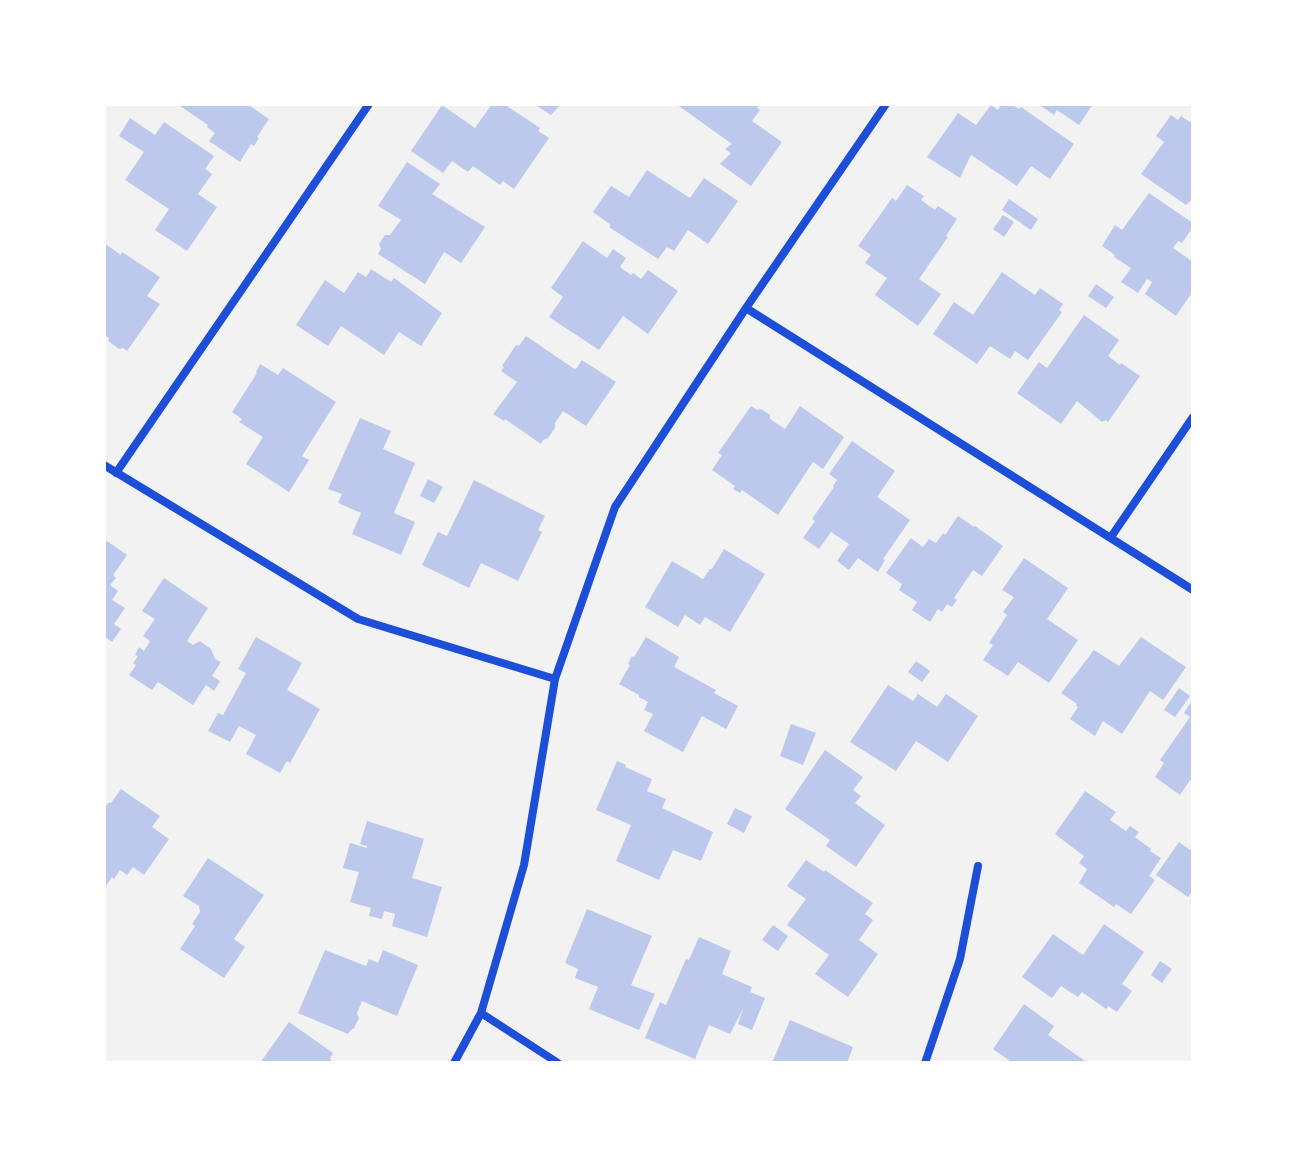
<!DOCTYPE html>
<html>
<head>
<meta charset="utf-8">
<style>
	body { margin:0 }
	#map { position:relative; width:1297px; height:1167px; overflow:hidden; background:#f2f2f2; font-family:"Source Sans 3",sans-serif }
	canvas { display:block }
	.frame { position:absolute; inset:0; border:106px solid #fff; pointer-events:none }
</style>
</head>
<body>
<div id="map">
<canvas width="1297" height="1167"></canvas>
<div class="frame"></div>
</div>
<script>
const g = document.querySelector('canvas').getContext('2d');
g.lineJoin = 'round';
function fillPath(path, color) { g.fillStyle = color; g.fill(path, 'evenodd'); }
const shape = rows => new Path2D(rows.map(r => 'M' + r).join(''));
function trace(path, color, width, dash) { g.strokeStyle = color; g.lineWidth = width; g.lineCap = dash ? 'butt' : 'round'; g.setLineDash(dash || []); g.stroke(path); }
fillPath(shape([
	[177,104,247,104,269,119,257,137,259,138,254,146,251,144,240,162,209,141,215,133,207,127,208,125],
	[492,104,504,104,540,128,538,131,549,138,514,189,503,181,500,185,473,166,468,172,452,161,443,173,411,151,442,105,475,128],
	[534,104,561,104,551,115],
	[676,104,760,104,757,108,760,110,752,121,782,142,751,186,720,164,731,153,725,149,732,144],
	[1002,104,1011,104,1019,109,1021,107,1074,144,1050,179,1031,166,1017,186,971,155,960,178,927,157,958,113,976,125,991,105,998,110],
	[1038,104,1093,104,1079,125,1057,110,1054,115],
	[1171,115,1178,120,1181,116,1193,124,1193,198,1186,205,1141,174,1164,142,1156,136],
	[130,118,155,135,164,122,214,156,205,169,212,174,198,194,217,207,187,251,155,230,169,209,125,180,144,152,119,136],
	[407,162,440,184,432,194,485,227,461,263,444,252,425,284,378,254,381,249,379,244,385,235,390,235,401,220,378,206],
	[647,170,690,198,704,178,738,201,708,244,688,230,674,251,667,247,658,259,609,227,611,225,593,212,611,186,629,197],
	[907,185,924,196,921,200,935,210,938,206,957,219,946,236,948,237,919,279,941,294,918,326,875,295,887,278,865,263,871,255,858,246,892,198,896,201],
	[1149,193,1193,223,1193,227,1182,243,1178,241,1173,248,1193,262,1193,291,1176,316,1145,294,1152,282,1147,279,1138,293,1121,282,1131,268,1114,257,1115,255,1102,246,1115,225,1122,230],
	[1009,199,1038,219,1031,230,1002,210],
	[1003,215,1014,222,1004,237,993,229],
	[583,241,607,258,613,249,626,258,620,267,631,275,633,273,641,279,648,270,678,291,648,334,623,316,599,350,549,317,563,297,551,288],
	[104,243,121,255,122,252,160,277,147,296,160,304,127,351,123,348,119,349,108,341,109,338,104,335],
	[371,269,391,282,394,278,442,313,421,346,399,332,384,355,341,326,328,346,296,325,325,280,344,293,358,272,366,277],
	[1002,272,1035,295,1040,288,1063,304,1059,310,1062,312,1028,360,1015,351,1010,359,990,346,977,364,933,334,954,302,973,315],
	[1096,284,1114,297,1106,308,1088,296],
	[1084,315,1119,340,1108,356,1120,365,1121,363,1140,376,1108,422,1106,420,1102,422,1077,401,1061,424,1017,393,1039,362,1047,368],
	[526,336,573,368,576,369,582,360,616,382,586,426,563,411,555,423,555,428,548,438,543,440,541,444,505,419,504,421,493,414,517,382,501,371,504,367,502,366,516,345,519,346],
	[260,364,278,375,283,368,336,402,302,456,309,460,289,492,246,464,263,437,239,422,242,419,232,412,257,373,256,372],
	[751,406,757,410,761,409,770,415,770,419,785,429,800,406,844,437,823,469,813,462,778,515,742,490,740,493,733,489,735,486,712,470,722,455,718,453],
	[360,418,391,431,383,449,415,463,394,513,415,522,401,555,352,534,361,513,338,503,342,494,328,489],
	[852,441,895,471,877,497,910,520,883,559,885,560,878,572,858,558,849,570,837,561,849,544,831,532,819,549,803,538,815,521,812,519,834,487,833,486,837,480,829,474],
	[428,479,443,487,434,503,420,496],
	[474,480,545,516,538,530,542,532,518,581,481,563,469,588,422,565,438,532,447,536],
	[958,516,974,527,975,526,1003,546,982,576,973,570,954,598,957,600,952,607,947,604,942,612,938,609,930,622,912,610,917,602,899,590,902,584,886,573,911,538,923,547,929,539,936,543,943,533,945,535],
	[104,539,127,555,113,575,116,578,110,585,118,591,112,600,125,608,114,624,121,629,112,642,104,636],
	[724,549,765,574,730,632,705,617,700,625,685,615,678,627,645,607,672,561,703,579,710,569,712,569],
	[1024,558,1068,588,1047,619,1078,640,1049,683,1018,662,1008,676,983,660,993,645,989,643,1007,615,1003,612,1014,597,1002,590],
	[164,578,208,608,187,641,193,645,200,641,211,649,215,659,221,662,212,676,220,681,214,691,206,685,193,705,158,682,152,690,129,675,136,665,133,663,138,656,135,655,139,647,144,651,150,641,143,636,155,619,142,611],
	[256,637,302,663,287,690,320,709,290,763,287,761,280,773,246,754,256,735,239,726,230,742,208,731,218,713,223,715,246,673,238,669],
	[646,637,679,657,674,667,716,690,714,693,738,706,726,729,702,716,683,752,644,731,653,714,644,710,648,702,639,697,639,695,619,684,630,665,628,664,632,656,634,657],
	[1141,637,1186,667,1163,700,1150,691,1122,734,1103,721,1095,736,1070,719,1078,707,1076,706,1077,704,1061,693,1094,650,1119,666],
	[916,661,930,671,922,682,908,672],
	[888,685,913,701,918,694,937,707,946,694,978,716,948,762,916,741,896,771,850,742],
	[1179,688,1190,696,1175,717,1164,710],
	[1193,699,1193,782,1190,780,1180,795,1155,777,1164,763,1160,760,1190,717,1184,713],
	[791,724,816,733,803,765,780,756],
	[825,750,863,777,853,790,861,796,855,803,885,825,856,867,826,846,830,840,785,809],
	[617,761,626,765,625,767,652,779,647,791,666,799,662,808,713,832,701,861,673,850,659,880,616,861,631,825,596,810],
	[121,789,160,816,152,827,169,839,144,875,133,867,127,875,120,870,114,879,112,877,104,889,104,809,109,802,111,803],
	[1085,791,1116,812,1110,820,1126,831,1130,826,1139,832,1135,837,1151,849,1150,851,1161,858,1149,876,1155,880,1131,914,1116,904,1114,907,1079,883,1087,869,1079,863,1084,856,1055,834],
	[735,808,752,816,744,833,727,824],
	[367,821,424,839,412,878,442,887,427,937,392,926,395,914,384,911,382,919,369,916,371,908,350,902,359,872,343,868,350,843,367,848,367,846,360,844],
	[1179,842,1193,852,1193,891,1188,897,1156,875],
	[208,858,264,895,234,939,245,947,224,978,180,949,195,926,192,924,200,912,199,906,183,896],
	[806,860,824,872,825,870,873,903,865,914,873,920,859,940,878,954,848,997,815,974,829,955,787,925,806,899,787,886],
	[587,909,652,936,631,985,655,994,639,1030,589,1009,598,987,575,978,578,969,565,963],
	[1104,924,1144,952,1122,984,1132,991,1117,1012,1108,1006,1106,1009,1082,992,1078,997,1061,986,1052,998,1022,977,1053,934,1083,955],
	[773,925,788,936,778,951,762,940],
	[699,937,731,951,722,974,752,987,750,992,765,998,752,1030,738,1024,743,1009,730,1034,709,1025,695,1059,645,1038,660,1002,666,1005,686,959,689,960],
	[325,950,366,966,369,959,378,963,383,950,418,965,397,1016,362,1001,357,1013,359,1018,354,1028,350,1031,348,1034,298,1013],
	[1160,961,1172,969,1162,983,1151,975],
	[1024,1004,1054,1026,1048,1035,1088,1063,1013,1063,993,1049],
	[790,1020,853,1047,847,1063,772,1063],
	[289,1022,333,1053,330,1058,331,1061,330,1063,260,1063]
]), '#bdc9ec');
trace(shape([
	[746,308,1193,590],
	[104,465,358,619,555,679],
	[116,473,369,104],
	[1111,537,1193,417],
	[481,1013,558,1063],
	[454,1063,481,1013,524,865,555,679,615,507,746,308,886,104],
	[925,1063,960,959,978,866]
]), '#1d4ed8', 8);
</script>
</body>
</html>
